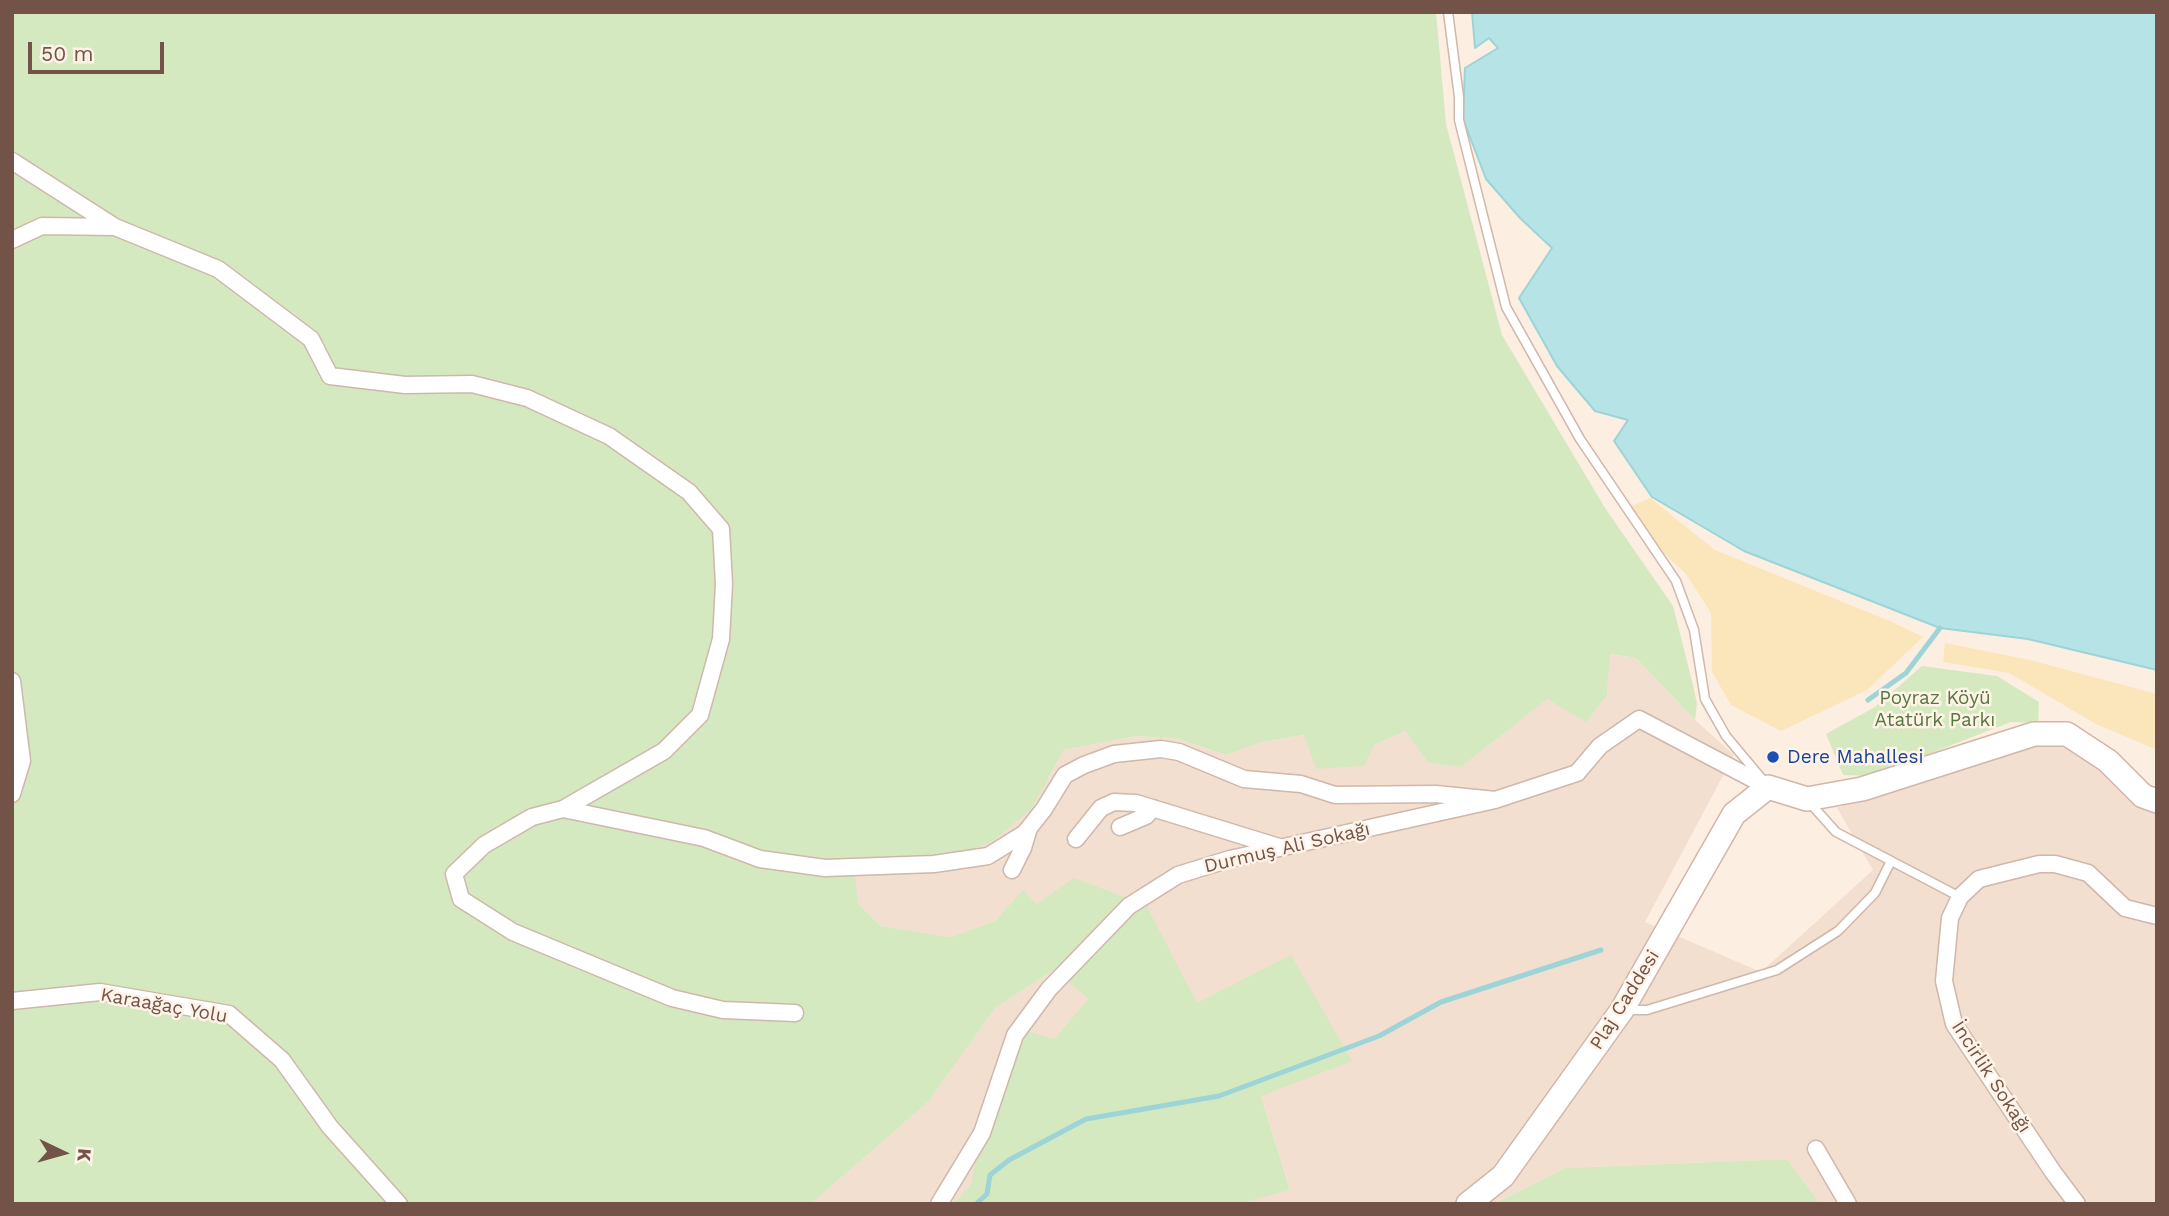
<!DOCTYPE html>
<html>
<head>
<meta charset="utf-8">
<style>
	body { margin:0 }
	#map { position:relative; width:2169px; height:1216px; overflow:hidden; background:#fceee1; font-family:"Work Sans",sans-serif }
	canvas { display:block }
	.frame { position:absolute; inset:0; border:14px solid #735348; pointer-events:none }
	.north { position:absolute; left:28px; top:1118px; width:70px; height:70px; -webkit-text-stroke:5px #fff3e7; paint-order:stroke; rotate:95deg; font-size:19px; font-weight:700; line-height:28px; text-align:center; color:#735348 }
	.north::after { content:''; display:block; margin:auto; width:24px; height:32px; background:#735348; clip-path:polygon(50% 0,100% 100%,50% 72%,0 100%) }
	.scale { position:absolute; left:28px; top:42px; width:136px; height:32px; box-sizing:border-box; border:4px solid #735348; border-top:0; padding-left:9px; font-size:21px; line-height:24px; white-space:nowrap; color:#735348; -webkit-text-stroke:5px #fff3e7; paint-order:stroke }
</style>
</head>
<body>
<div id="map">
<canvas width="2169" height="1216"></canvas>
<div class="frame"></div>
<div class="north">K</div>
<div class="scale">50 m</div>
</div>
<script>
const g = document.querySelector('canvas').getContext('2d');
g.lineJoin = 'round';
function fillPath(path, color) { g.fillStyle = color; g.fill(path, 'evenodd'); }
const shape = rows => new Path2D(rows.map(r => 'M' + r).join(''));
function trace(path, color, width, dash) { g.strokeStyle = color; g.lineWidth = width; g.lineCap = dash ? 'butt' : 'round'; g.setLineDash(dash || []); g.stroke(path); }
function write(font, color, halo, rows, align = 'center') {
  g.font = font + ' "Work Sans",sans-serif'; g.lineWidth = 5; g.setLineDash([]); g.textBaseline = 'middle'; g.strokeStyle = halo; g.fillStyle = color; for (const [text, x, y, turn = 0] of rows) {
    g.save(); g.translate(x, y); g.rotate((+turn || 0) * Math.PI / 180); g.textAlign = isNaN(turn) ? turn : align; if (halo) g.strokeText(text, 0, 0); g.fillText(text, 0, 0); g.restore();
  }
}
fillPath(shape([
	[1609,654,1636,658,1695,720,1734,755,1645,922,1761,972,1873,870,1837,808,2059,726,2157,791,2157,1204,1820,1204,1787,1159,1565,1168,1494,1204,1238,1204,1290,1189,1261,1096,1197,1003,1036,905,1023,891,995,921,951,937,881,926,858,903,854,858,881,860,1049,778,1064,750,1136,736,1178,739,1226,755,1263,742,1305,735,1317,769,1407,731,1428,763,1461,767,1547,698,1607,695],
	[1054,970,1088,999,1054,1039,1027,1032,979,1141,971,1184,953,1204,811,1204,929,1101,995,1008]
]), '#f3dfcf');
fillPath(shape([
	[12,12,1436,12,1446,124,1502,335,1605,508,1673,606,1693,685,1697,704,1695,720,1636,658,1610,654,1607,695,1586,722,1547,699,1461,767,1428,763,1406,731,1374,745,1364,766,1316,769,1304,735,1263,742,1226,755,1178,739,1136,736,1064,750,1031,809,994,840,962,854,881,860,854,859,858,903,881,926,951,937,995,921,1023,890,1037,904,1074,878,1146,905,1197,1003,1291,955,1352,1061,1261,1096,1290,1190,1238,1204,953,1204,971,1184,979,1141,1027,1031,1054,1039,1088,999,1054,970,995,1008,929,1101,811,1204,12,1204],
	[1922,666,1997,676,2039,702,2038,723,2011,722,1872,776,1843,775,1826,734,1875,707],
	[1787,1159,1820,1204,1494,1204,1565,1168]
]), '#d5e9c0');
fillPath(shape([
	[1650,498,1715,550,1892,622,1923,637,1867,690,1781,731,1731,705,1712,672,1711,613,1686,574,1656,546,1632,506],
	[1945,643,2030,660,2157,694,2157,750,2096,724,2009,673,1943,662]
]), '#fbe6bb');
const water = shape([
	[1472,12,2157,12,2157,670,2028,639,1940,628,1744,551,1652,497,1614,441,1628,420,1595,411,1557,366,1519,298,1552,248,1520,218,1486,179,1463,119,1465,68,1498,48,1489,38,1475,48,1472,12]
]);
fillPath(water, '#b6e3e5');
trace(water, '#9cd4d7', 2);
trace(shape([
	[1868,700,1906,673,1940,628],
	[976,1204,987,1194,990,1175,1009,1160,1086,1119,1219,1096,1379,1036,1441,1002,1601,950]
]), '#9cd4d7', 5);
const lane = shape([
	[1448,12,1459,97,1459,120,1506,307,1580,439,1676,581,1694,630,1705,699,1726,736,1762,779],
	[1810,803,1836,832,1960,897],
	[1625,1010,1647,1010,1777,970,1838,931,1875,893,1891,861]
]);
const street = shape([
	[12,161,115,227,218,269,311,339,330,376,405,385,472,384,527,398,609,436,689,492,721,529,724,584,721,639,700,715,664,751,563,809,704,838,760,859,825,868,934,864,988,856,1025,833,1044,809,1065,775,1084,765,1114,754,1161,749,1179,752,1244,779,1301,784,1335,795,1436,794,1495,800],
	[12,240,42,226,115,227],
	[12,681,22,761,12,794],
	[563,809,532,817,484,845,454,874,461,899,513,932,672,998,723,1010,795,1013],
	[1120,827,1146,816,1153,808],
	[1076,839,1101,808,1114,802,1136,803,1279,847],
	[1012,870,1023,848,1029,828],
	[12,1001,100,992,229,1014,282,1060,330,1127,399,1204],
	[1816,1149,1848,1204],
	[939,1204,982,1133,1015,1035,1049,989,1129,906,1178,875,1230,859,1495,800,1577,773,1600,746,1639,719,1768,787],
	[2077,1204,2053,1172,1954,1024,1944,981,1950,918,1960,897,1979,879,2039,864,2055,864,2088,873,2125,908,2157,916]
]);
const secondary = shape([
	[1468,1204,1503,1176,1622,1010,1734,814,1768,787,1807,799,1862,789,2034,734,2067,734,2108,761,2143,796,2157,801]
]);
trace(lane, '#cfb7ab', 11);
trace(street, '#cfb7ab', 19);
trace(secondary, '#d2b6a8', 26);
trace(lane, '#fff', 8);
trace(street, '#fff', 16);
trace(secondary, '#fff', 23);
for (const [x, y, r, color] of [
	[1773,757,7,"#1a4fb4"]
]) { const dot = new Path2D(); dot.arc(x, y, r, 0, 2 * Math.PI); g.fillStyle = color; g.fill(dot); trace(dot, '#fff3e7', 2.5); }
write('19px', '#577841', '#fff3e7', [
	["Poyraz Köyü",1935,698],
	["Atatürk Parkı",1935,720]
]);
write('19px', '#164399', '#fff3e7', [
	["Dere Mahallesi",1787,757]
], 'left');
write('19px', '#735348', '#fff3e7', [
	["Durmuş Ali Sokağı",1287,848,-13],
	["Plaj Caddesi",1625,1000,-58],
	["Karaağaç Yolu",164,1006,10],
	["İncirlik Sokağı",1991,1077,57]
]);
</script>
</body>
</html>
